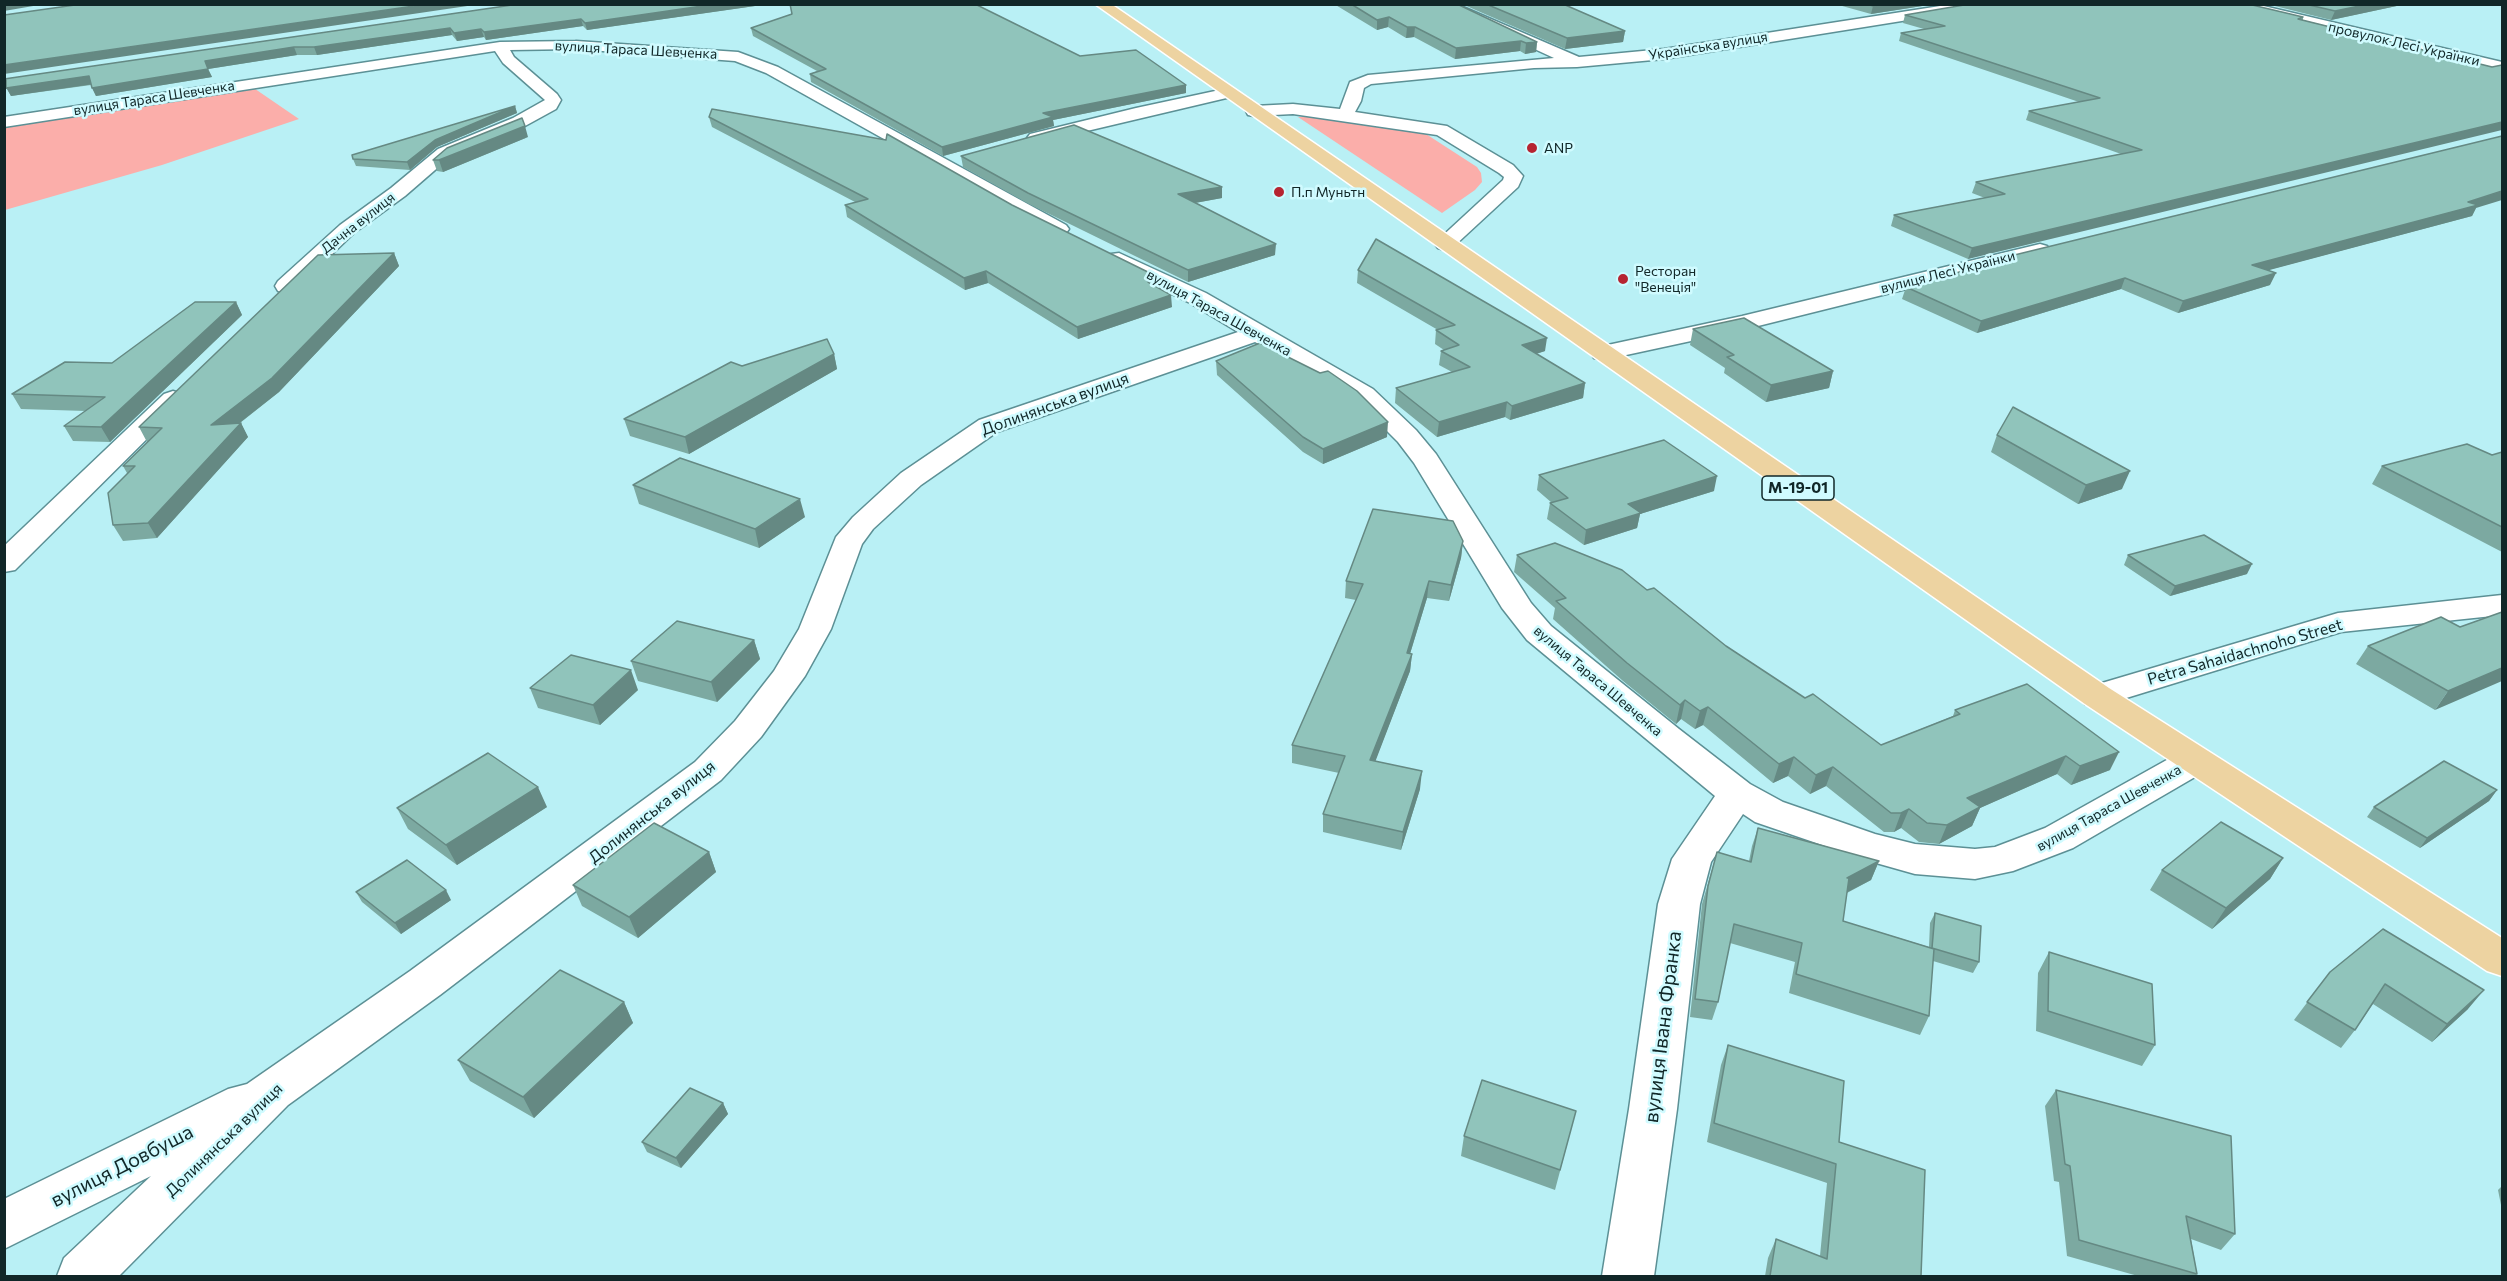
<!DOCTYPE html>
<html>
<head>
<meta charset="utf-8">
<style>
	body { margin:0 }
	#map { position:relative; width:2507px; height:1281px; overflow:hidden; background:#b9f0f5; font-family:Commissioner,sans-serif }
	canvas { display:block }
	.frame { position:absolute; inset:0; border:6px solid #112728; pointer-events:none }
</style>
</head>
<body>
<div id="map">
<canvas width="2507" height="1281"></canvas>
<div class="frame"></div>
</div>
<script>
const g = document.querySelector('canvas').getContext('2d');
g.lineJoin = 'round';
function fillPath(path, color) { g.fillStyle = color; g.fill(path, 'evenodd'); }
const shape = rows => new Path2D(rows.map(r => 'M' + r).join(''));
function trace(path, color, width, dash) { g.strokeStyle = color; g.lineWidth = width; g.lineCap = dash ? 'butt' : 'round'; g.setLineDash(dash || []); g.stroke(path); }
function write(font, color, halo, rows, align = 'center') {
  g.font = font + ' Commissioner,sans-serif'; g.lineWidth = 5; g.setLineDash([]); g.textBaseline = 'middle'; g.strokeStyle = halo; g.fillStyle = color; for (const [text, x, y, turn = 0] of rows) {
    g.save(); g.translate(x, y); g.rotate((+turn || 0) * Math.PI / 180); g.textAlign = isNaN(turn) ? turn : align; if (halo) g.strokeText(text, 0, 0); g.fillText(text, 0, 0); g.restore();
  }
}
fillPath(shape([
	[242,80,299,119,162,165,5,210,4,116],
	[1311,116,1426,134,1477,167,1481,173,1482,182,1475,190,1442,213,1298,117]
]), '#fbaeaa');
const minor = shape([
	[1437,4,1456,4,1579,57,1664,49,1953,4,1989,4,1983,8,1664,59,1577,67,1534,68,1371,84,1364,88,1361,101,1355,112,1447,126,1513,165,1523,176,1518,187,1452,248,1445,250,1438,248,1435,244,1438,240,1503,180,1504,177,1499,173,1437,135,1293,114,1254,116,1248,115,1246,111,1248,107,1254,106,1293,104,1340,109,1350,82,1368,75,1554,58,1437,4],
	[2229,4,2255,4,2502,62,2502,72,2235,8,2229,4],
	[576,41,738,52,778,67,1066,225,1069,229,1066,233,1052,233,766,73,735,61,576,49,510,50,514,57,557,94,561,100,556,109,525,126,450,157,405,196,354,233,294,291,286,293,278,291,275,286,278,281,340,225,391,188,438,149,513,118,545,100,503,63,495,51,4,127,4,117,500,42,576,41],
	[1229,88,1237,93,1235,96,1036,143,1030,142,1027,138,1030,134,1136,108,1229,88],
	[2040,244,2047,246,2051,250,2047,254,1742,330,1603,360,1594,358,1591,353,1594,348,1603,346,1742,316,2040,244],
	[1119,253,1206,293,1373,389,1416,430,1436,454,1531,603,1551,626,1679,729,1750,784,1783,802,1875,834,1915,844,1975,849,1995,847,2045,828,2181,752,2194,748,2207,752,2212,761,2207,770,2073,848,2013,871,1975,879,1915,874,1869,861,1755,822,1743,814,1711,862,1700,904,1677,1109,1654,1276,1602,1276,1629,1109,1658,904,1672,859,1715,796,1527,640,1502,608,1414,463,1398,442,1355,399,1327,381,1255,342,997,432,921,485,873,529,862,544,831,629,805,676,761,737,721,780,440,995,288,1105,119,1276,57,1276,64,1258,151,1176,4,1249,4,1199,228,1089,247,1084,410,971,695,762,735,721,774,671,799,629,836,537,853,517,901,473,979,420,1238,332,1190,303,1111,264,1108,259,1111,254,1119,253],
	[173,391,182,394,186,399,182,404,15,570,4,572,4,546,164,394,173,391],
	[2502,595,2502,615,2341,632,2097,707,2085,704,2080,696,2085,688,2338,613,2502,595]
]);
const major = shape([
	[1095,4,1111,4,2109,688,2502,938,2502,976,2487,971,2085,704,1095,4]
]);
trace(minor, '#5c9095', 3);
trace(major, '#fff', 3);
fillPath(minor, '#fff');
fillPath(major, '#edd3a1');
fillPath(shape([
	[519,4,769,4,587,30,583,26,486,40,484,37,457,41,452,35,317,55,297,55,208,69,212,77,96,96,91,85,11,96,7,89],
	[1334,4,1457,4,1537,42,1536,52,1525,54,1520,51,1455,59,1414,37,1406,38,1388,27,1377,30],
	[1462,4,1563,4,1625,31,1623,42,1565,49],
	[1835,4,1935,4,1871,14],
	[2267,4,2406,4,2331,20],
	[792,14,1080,56,1186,93,1053,120,1054,126,943,156,811,82,810,74,817,71,753,36,751,28],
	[1905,15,2303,17,2303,20,2492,67,1968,259,1891,226,1894,215,1985,198,1972,193,1976,182,2121,154,2026,120,2029,111,2079,102,1899,41,1901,33,1924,29,1903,23],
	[515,106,517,113,437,147,410,170,356,166,353,159],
	[709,117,1160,289,1172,307,1078,339,988,283,965,290,847,217,845,205,855,202,712,127],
	[528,137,443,172,437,171,433,160],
	[961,156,1222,187,1222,198,1195,203,1275,255,1188,282,1029,204,963,167],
	[2476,208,2472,216,2268,270,2270,285,2178,313,2121,289,1977,333,1902,299,1906,287,1997,262,1998,259],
	[394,253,399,266,279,392,240,423,241,423,248,437,157,538,123,541,113,525,127,473,123,466,147,442,139,427],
	[1358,270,1545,351,1536,354,1585,383,1583,398,1510,420,1505,417,1437,437,1395,403,1396,388,1452,372,1439,365,1441,351,1444,350,1435,344,1436,330,1438,330,1357,283],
	[236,302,242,315,110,442,73,441,64,426,86,411,21,409,12,394,112,363],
	[1693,329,1833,371,1829,388,1766,402,1724,373,1725,368,1690,345],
	[834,354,837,369,689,454,630,436,624,419,742,366],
	[1216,361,1387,437,1323,464,1303,452,1217,375],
	[1997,435,2122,489,2078,504,1991,452],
	[2502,452,2502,552,2372,484,2382,466,2492,455],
	[1539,475,1714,491,1640,514,1637,528,1584,545,1547,519,1550,503,1552,503,1537,490],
	[633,485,805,517,759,548,639,504],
	[1463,541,1461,558,1449,601,1427,598,1410,654,1412,654,1410,671,1375,761,1420,789,1401,850,1323,832,1323,814,1339,773,1292,763,1292,745,1356,600,1345,598,1346,581],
	[1517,555,1647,590,1726,646,1805,698,1881,745,1953,716,1955,710,2110,770,2071,785,2057,774,1980,808,1972,826,1939,844,1919,842,1901,828,1894,832,1884,832,1826,786,1810,794,1788,776,1773,783,1703,725,1695,729,1681,719,1676,724,1623,681,1553,619,1555,608,1514,572],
	[2128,555,2247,574,2170,596,2124,565],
	[2502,612,2435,710,2356,664,2368,646,2460,627],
	[754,640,760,659,717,702,638,681,631,661],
	[530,688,638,690,600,725,538,708],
	[2497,790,2489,801,2420,848,2367,817,2374,807],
	[547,807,457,865,408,829,397,808],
	[1758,828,1879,861,1871,880,1847,893,1843,921,1929,947,1930,923,1935,913,1979,962,1973,973,1933,961,1929,1016,1920,1035,1789,993,1795,962,1730,943,1718,1002,1712,1020,1690,1017,1702,904,1717,852,1749,861,1752,846],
	[709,852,716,872,638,938,582,906,573,885],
	[2283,858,2270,879,2212,929,2150,890,2162,870],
	[356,892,451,900,401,934,362,902],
	[2383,929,2468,1009,2432,1042,2373,1004,2355,1030,2341,1048,2294,1020,2330,972],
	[2049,952,2155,1045,2142,1066,2036,1031,2038,973],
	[624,1002,633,1023,534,1118,470,1081,458,1060],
	[1728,1045,1839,1142,1921,1276,1765,1276,1768,1258,1776,1239,1820,1256,1827,1183,1707,1142,1721,1065],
	[2056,1090,2235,1234,2221,1250,2191,1239,2197,1274,2195,1276,2138,1276,2067,1256,2059,1182,2054,1181,2045,1106],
	[723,1103,728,1114,681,1168,647,1152,642,1142],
	[1576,1111,1555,1190,1461,1156,1464,1136],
	[2502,1186,2502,1210,2498,1190]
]), '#7ca9a1');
fillPath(shape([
	[4,4,45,4,4,11],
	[428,4,481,4,4,74,4,65],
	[716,4,769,4,587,30,585,23],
	[1885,4,1935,4,1871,14,1873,6],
	[2369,4,2406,4,2331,20,2335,11],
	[1389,17,1388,27,1377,30,1377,20],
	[581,19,583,26,486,40,484,32],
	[1407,27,1415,27,1414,37,1406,38],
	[450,28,452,35,317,55,314,47],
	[481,29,484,37,457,41,454,33],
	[1625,31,1623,42,1565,49,1567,38],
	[1521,41,1520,51,1455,59,1456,48],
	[1537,42,1536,52,1525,54,1526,43],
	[294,47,297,55,208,69,205,61],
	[208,69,212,77,96,96,92,88],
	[89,76,94,84,11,96,7,89,4,89,4,80],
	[1186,85,1186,93,1053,120,1054,126,943,156,942,147,1043,113],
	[515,106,517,113,437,147,410,170,407,162,435,140],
	[2502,122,2502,130,1968,259,1972,248],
	[525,126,528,137,443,172,439,160],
	[1222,187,1222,198,1178,206,1178,194],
	[2502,191,2502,200,2476,208,2472,216,2247,276,2252,265,2468,202],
	[1276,244,1275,255,1188,282,1188,270],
	[394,253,399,266,279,392,219,439,211,425],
	[986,271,988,283,965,290,964,278],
	[2276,273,2270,285,2178,313,2183,301],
	[1160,278,1160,290,1148,282],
	[2125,278,2121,289,1977,333,1981,321],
	[1171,295,1172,307,1078,339,1077,327],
	[236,302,242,315,110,442,101,427],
	[1547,338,1545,351,1520,359,1522,345],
	[834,354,837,369,689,454,685,437],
	[1833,371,1829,388,1766,402,1771,385],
	[1585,383,1583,398,1510,420,1512,406],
	[1507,402,1505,417,1437,437,1439,422],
	[1388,422,1387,437,1323,464,1323,449],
	[241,423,248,437,157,538,148,523],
	[2130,471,2122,489,2078,504,2086,485],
	[1717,476,1714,491,1640,514,1637,528,1584,545,1586,530,1628,504],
	[800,499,805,517,759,548,755,529],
	[1463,541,1461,558,1449,601,1451,585],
	[2252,564,2247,574,2170,596,2175,586],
	[1429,581,1427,598,1405,670,1407,653],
	[754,640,760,659,717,702,711,682],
	[1412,654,1410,671,1369,778,1370,760],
	[2502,668,2502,681,2435,710,2448,691],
	[631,670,638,690,600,725,593,705],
	[1685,700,1681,719,1676,724,1680,705],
	[1708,707,1703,725,1695,729,1700,711],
	[2119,752,2110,770,2071,785,2080,766],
	[2066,756,2057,774,1980,808,1972,826,1939,844,1947,825,1967,798],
	[1794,757,1788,776,1773,783,1779,764],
	[1833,767,1826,786,1810,794,1816,775],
	[1422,771,1420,789,1401,850,1403,832],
	[538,787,547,807,457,865,446,845],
	[2497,790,2489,801,2420,848,2427,838],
	[1909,809,1901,828,1894,832,1901,813],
	[709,852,716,872,638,938,629,917],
	[2283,858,2270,879,2212,929,2226,908],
	[1879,861,1871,880,1840,896,1847,878],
	[446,890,451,900,401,934,395,923],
	[2484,990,2468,1009,2432,1042,2447,1024],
	[624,1002,633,1023,534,1118,523,1097],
	[723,1103,728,1114,681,1168,676,1158]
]), '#658983');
const building = shape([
	[82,4,428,4,4,65,4,15,82,4],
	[519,4,716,4,585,23,581,19,484,32,481,29,454,33,450,28,314,47,294,47,205,61,208,69,92,88,89,76,6,88,6,80,4,80,4,79,519,4],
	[790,4,975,4,1080,56,1136,50,1186,85,1043,113,1053,117,942,147,810,74,826,69,751,28,792,14,790,4],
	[1351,4,1457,4,1537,42,1526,43,1521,41,1456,48,1415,27,1407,27,1389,17,1377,20,1351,4],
	[1486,4,1563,4,1625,31,1567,38,1486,4],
	[1867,4,1885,4,1873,6,1867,4],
	[1970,4,2248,4,2303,17,2298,19,2492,67,2502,65,2502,122,1972,248,1894,215,2005,194,1976,182,2142,150,2029,111,2100,98,1901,33,1945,26,1905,15,1970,4],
	[2305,4,2369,4,2335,11,2305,4],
	[515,106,435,140,407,162,353,159,352,155,515,106],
	[712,109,886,140,887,134,1012,205,1160,278,1148,282,1171,295,1077,327,986,271,964,278,845,205,868,199,709,117,712,109],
	[522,118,525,126,439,160,433,160,447,148,522,118],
	[1074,125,1222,187,1178,194,1276,244,1188,270,1028,193,961,156,1074,125],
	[2502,136,2502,191,2468,202,2478,205,2252,265,2276,273,2183,301,2125,278,1981,321,1906,287,2002,260,1998,259,2502,136],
	[1376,239,1547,338,1522,345,1585,383,1512,406,1507,402,1439,422,1396,388,1470,367,1441,351,1459,345,1436,330,1455,325,1358,270,1376,239],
	[394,253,272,378,211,425,241,423,148,523,113,525,108,493,135,466,123,466,162,428,139,427,318,255,394,253],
	[195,302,236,302,101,427,64,426,105,397,12,394,65,362,112,363,195,302],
	[1744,318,1833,371,1771,385,1727,357,1734,355,1693,329,1744,318],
	[827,339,834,354,685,437,624,419,731,362,742,366,827,339],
	[1260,343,1320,373,1328,371,1357,391,1388,422,1323,449,1303,437,1216,361,1260,343],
	[2013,407,2130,471,2086,485,1997,435,2013,407],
	[1664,440,1717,476,1628,504,1641,513,1586,530,1550,503,1568,498,1539,475,1664,440],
	[2467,444,2492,455,2502,452,2502,527,2382,466,2467,444],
	[680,458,800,499,755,529,633,485,680,458],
	[1373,509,1453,521,1463,541,1451,585,1429,581,1407,653,1412,654,1370,760,1422,771,1403,832,1323,814,1345,756,1292,745,1363,584,1346,581,1373,509],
	[2204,535,2252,564,2175,586,2128,555,2204,535],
	[1555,543,1622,570,1647,590,1654,588,1726,646,1805,698,1813,694,1881,745,1960,714,1955,710,2027,684,2119,752,2080,766,2066,756,1967,798,1980,807,1947,825,1927,823,1909,809,1901,813,1891,813,1833,767,1816,775,1794,757,1779,764,1708,707,1700,711,1685,700,1680,705,1627,663,1556,601,1566,598,1517,555,1555,543],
	[2502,612,2502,668,2448,691,2368,646,2441,617,2460,627,2502,612],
	[677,621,754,640,711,682,631,661,677,621],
	[571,655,631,670,593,705,530,688,571,655],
	[488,753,538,787,446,845,397,808,488,753],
	[2444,761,2497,790,2427,838,2374,807,2444,761],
	[2221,822,2283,858,2226,908,2162,870,2221,822],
	[654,823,709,852,629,917,573,885,654,823],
	[1758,828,1879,861,1847,878,1849,878,1843,921,1934,949,1929,1016,1796,974,1802,943,1734,924,1718,1002,1695,999,1708,886,1717,852,1751,862,1758,828],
	[407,860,446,890,395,923,356,892,407,860],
	[1935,913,1981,926,1979,962,1932,948,1935,913],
	[2383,929,2484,990,2447,1024,2385,984,2355,1030,2307,1002,2330,972,2383,929],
	[2049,952,2152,984,2155,1045,2048,1011,2049,952],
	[560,970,624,1002,523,1097,458,1060,560,970],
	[1728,1045,1844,1081,1839,1142,1925,1170,1921,1276,1770,1276,1776,1239,1827,1259,1836,1164,1714,1123,1728,1045],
	[1482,1080,1576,1111,1560,1170,1464,1136,1482,1080],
	[690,1088,723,1103,676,1158,642,1142,690,1088],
	[2056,1090,2231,1136,2235,1234,2186,1216,2197,1274,2079,1240,2070,1166,2065,1164,2056,1090]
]);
fillPath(building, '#90c4bb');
trace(building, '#658983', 1.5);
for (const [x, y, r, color] of [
	[1532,148,6,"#b62431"],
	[1279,192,6,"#b62431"],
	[1623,279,6,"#b62431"]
]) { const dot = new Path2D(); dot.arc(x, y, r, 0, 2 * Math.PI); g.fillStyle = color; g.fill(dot); trace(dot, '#d0fbff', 2); }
write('14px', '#112728', '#d0fbff', [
	["провулок Лесі Українки",2404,44,13],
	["Українська вулиця",1708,46,-9],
	["вулиця Тараса Шевченка",636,50,3],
	["вулиця Тараса Шевченка",154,98,-9],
	["Дачна вулиця",358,223,-38],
	["вулиця Лесі Українки",1948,272,-14],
	["вулиця Тараса Шевченка",1219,313,29],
	["вулиця Тараса Шевченка",1598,681,40],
	["вулиця Тараса Шевченка",2109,808,-29]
]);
write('14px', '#112728', '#d0fbff', [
	["ANP",1544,148],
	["П.п Муньтн",1291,192],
	["Ресторан",1635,271],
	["\"Венеція\"",1635,287]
], 'left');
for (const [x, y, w] of [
	[1798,488,72]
]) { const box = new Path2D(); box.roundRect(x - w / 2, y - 12, w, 24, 4.5); g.fillStyle = '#d0fbff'; g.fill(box); trace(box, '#112728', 1.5); }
write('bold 15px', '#112728', null, [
	["М-19-01",1798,488]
]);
write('16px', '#112728', '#d0fbff', [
	["Долинянська вулиця",1055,404,-20],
	["Petra Sahaidachnoho Street",2245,652,-16],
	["Долинянська вулиця",652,812,-38],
	["Долинянська вулиця",224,1140,-44]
]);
write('20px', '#112728', '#d0fbff', [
	["вулиця Івана Франка",1663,1027,-83],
	["вулиця Довбуша",122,1166,-27]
]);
</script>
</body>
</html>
